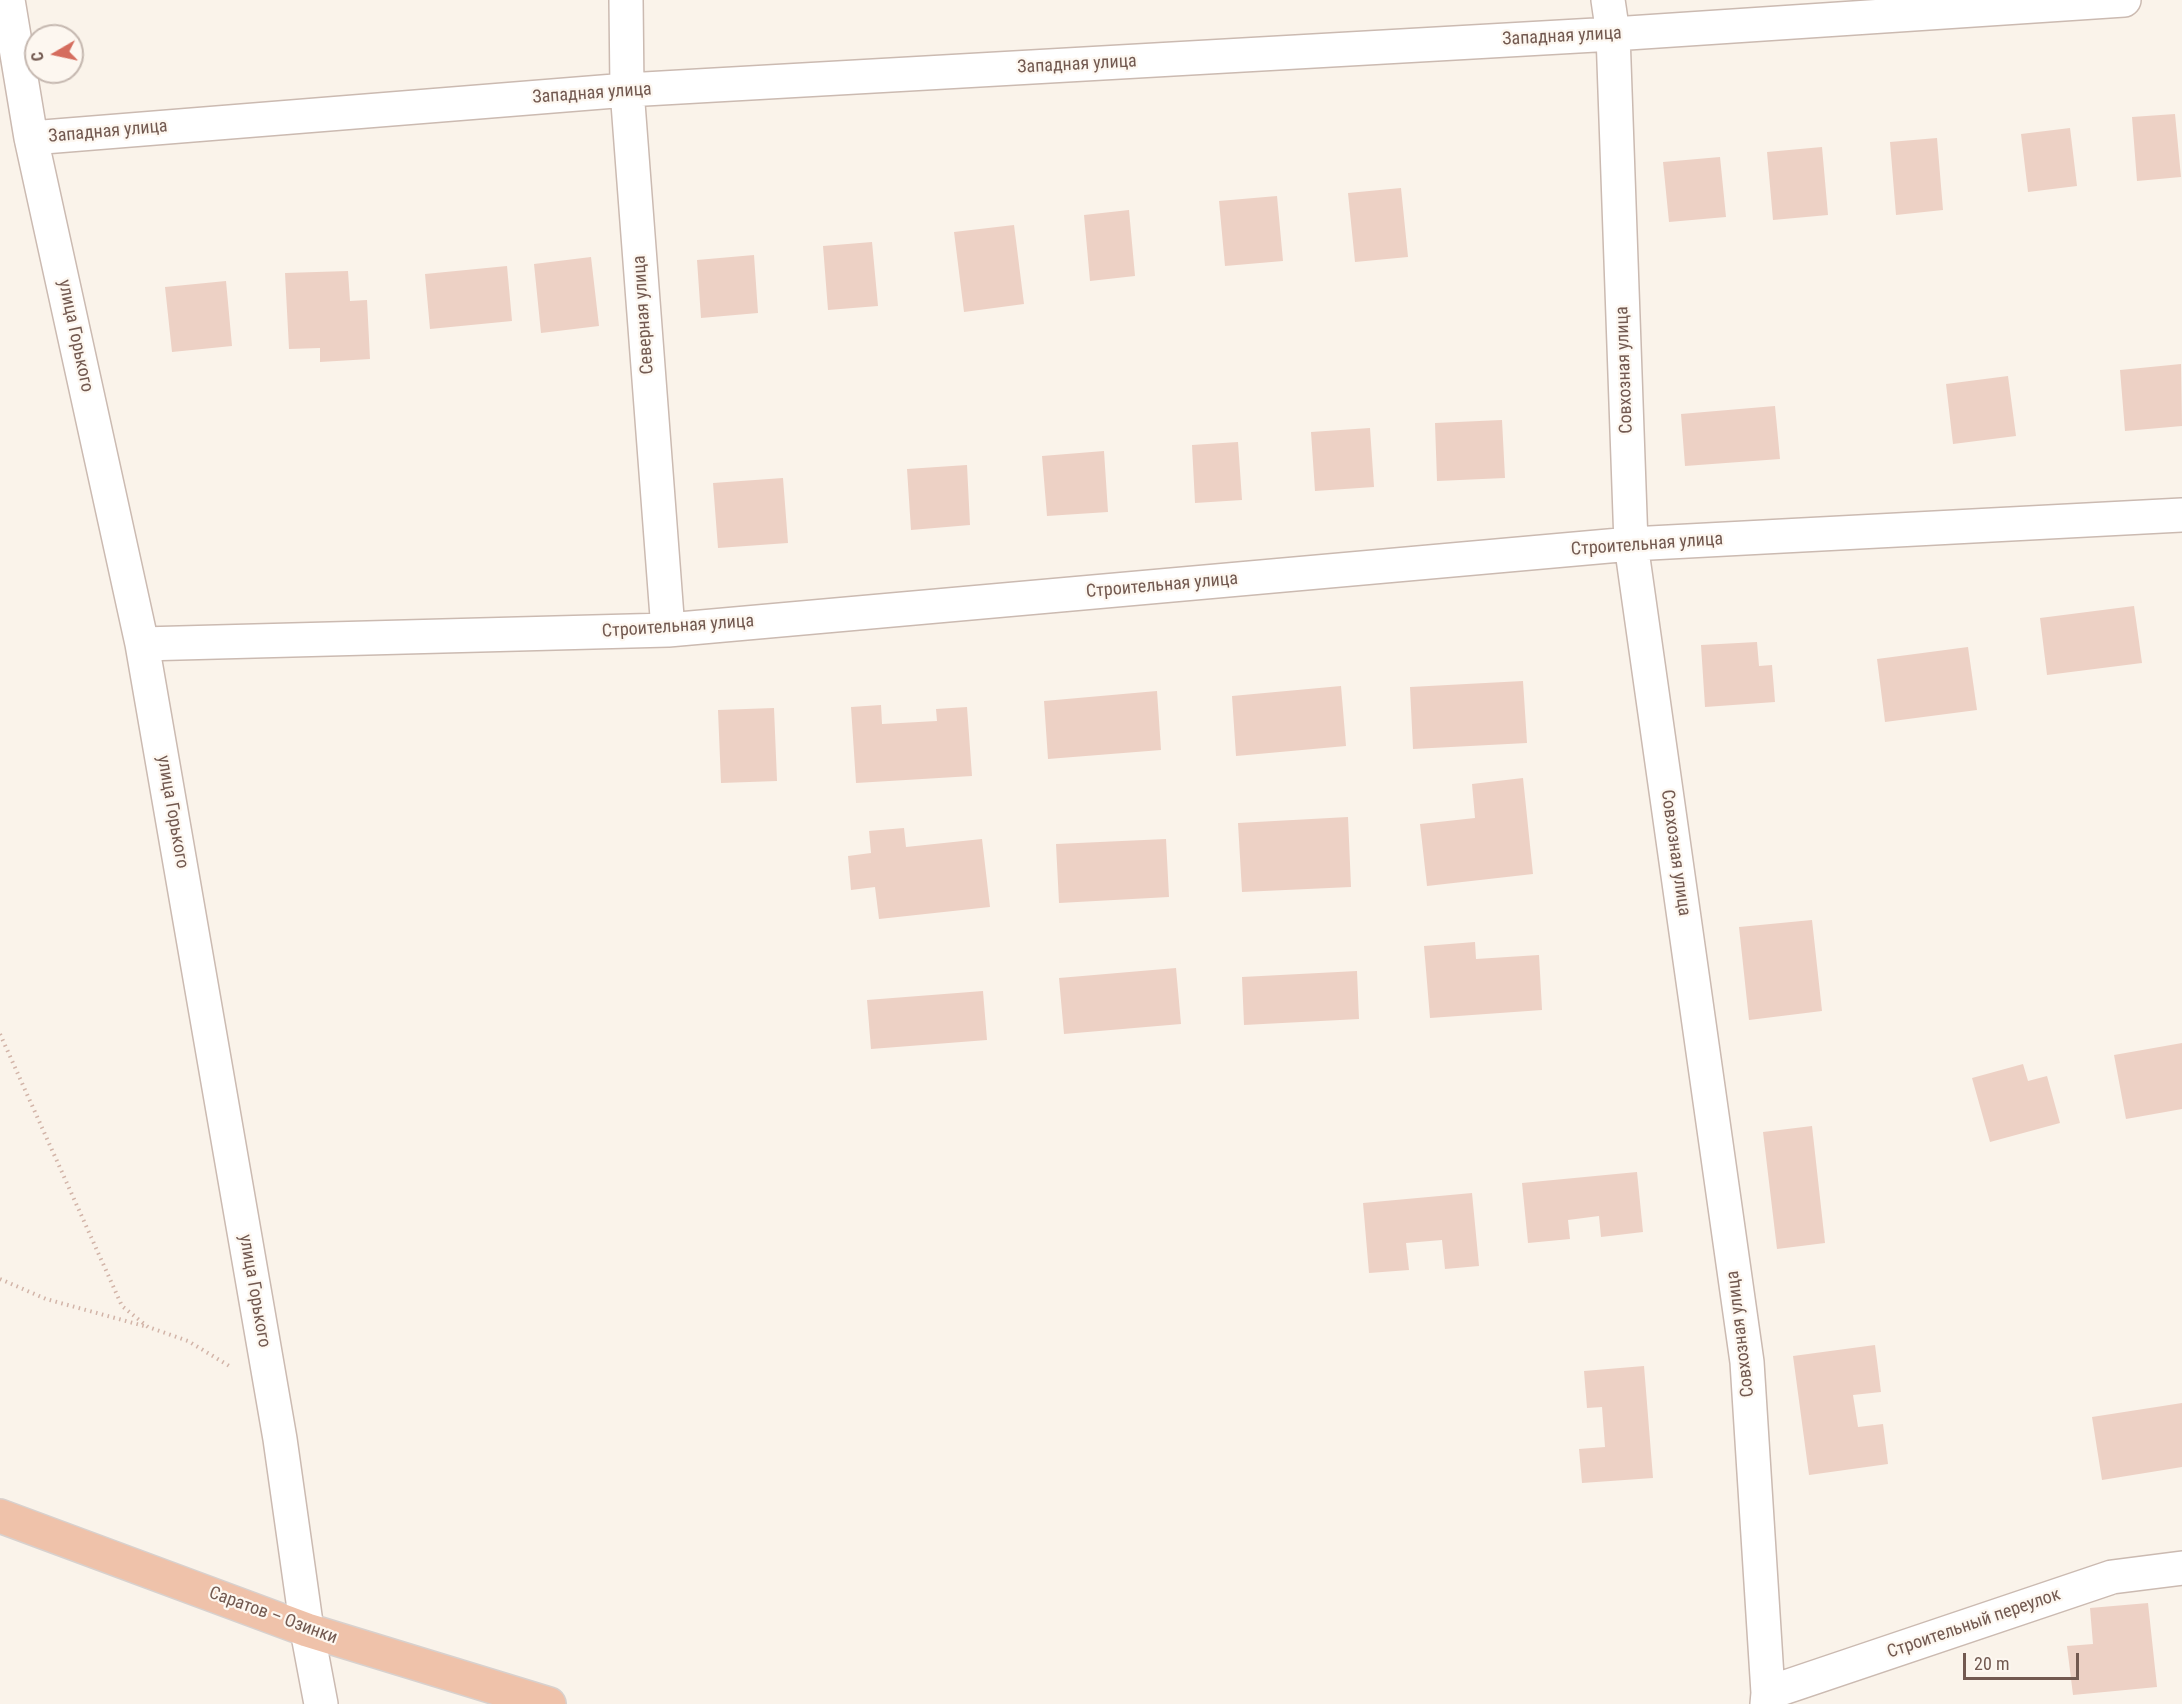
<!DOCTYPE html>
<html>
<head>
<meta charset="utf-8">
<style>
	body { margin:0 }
	#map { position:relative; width:2182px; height:1704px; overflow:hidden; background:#faf3ea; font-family:"Roboto Condensed",sans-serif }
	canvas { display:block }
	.north { position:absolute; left:24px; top:24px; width:60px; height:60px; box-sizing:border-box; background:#fdf7f0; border:2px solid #c5b8b0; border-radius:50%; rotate:261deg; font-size:16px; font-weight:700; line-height:24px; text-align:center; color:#725950 }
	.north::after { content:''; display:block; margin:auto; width:21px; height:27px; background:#d56d5e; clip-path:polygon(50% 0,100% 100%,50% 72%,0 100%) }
	.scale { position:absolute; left:1963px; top:1653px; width:116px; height:27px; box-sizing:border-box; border:3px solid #725950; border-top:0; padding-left:8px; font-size:18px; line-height:21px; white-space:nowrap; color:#725950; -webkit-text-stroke:4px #fdf7f0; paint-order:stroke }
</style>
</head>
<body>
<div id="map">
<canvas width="2182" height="1704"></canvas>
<div class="north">С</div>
<div class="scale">20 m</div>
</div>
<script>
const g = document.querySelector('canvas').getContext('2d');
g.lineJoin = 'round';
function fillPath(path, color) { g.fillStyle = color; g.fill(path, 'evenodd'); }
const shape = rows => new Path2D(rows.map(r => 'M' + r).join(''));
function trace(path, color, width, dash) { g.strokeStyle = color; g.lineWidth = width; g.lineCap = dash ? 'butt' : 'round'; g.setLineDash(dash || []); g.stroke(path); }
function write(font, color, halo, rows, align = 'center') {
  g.font = font + ' "Roboto Condensed",sans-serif'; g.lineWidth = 4.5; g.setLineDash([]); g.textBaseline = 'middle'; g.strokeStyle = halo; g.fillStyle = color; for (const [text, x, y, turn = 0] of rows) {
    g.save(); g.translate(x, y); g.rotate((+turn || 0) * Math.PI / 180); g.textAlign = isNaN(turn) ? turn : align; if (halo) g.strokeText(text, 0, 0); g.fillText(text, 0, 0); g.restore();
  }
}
fillPath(shape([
	[2175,114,2181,177,2137,181,2132,117],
	[2070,128,2077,186,2028,192,2021,134],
	[1937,138,1943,210,1896,215,1890,142],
	[1822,147,1828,215,1773,220,1767,152],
	[1720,157,1726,217,1669,222,1663,162],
	[1401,188,1408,257,1355,262,1348,193],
	[1277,196,1283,261,1225,266,1219,201],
	[1129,210,1135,276,1090,281,1084,215],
	[1014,225,1024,304,964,312,954,232],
	[872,242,878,306,828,310,823,246],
	[754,255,758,313,701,318,697,260],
	[591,257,599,326,541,333,534,264],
	[507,266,512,321,430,329,425,274],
	[348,271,350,301,367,300,370,359,320,362,320,348,289,349,285,273],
	[226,281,232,346,172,352,165,287],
	[2181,364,2182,426,2125,431,2120,370],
	[2008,376,2016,436,1953,444,1946,384],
	[1775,406,1780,459,1685,466,1681,414],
	[1502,420,1505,478,1437,481,1435,423],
	[1370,428,1374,487,1315,491,1311,432],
	[1238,442,1242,500,1195,503,1192,445],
	[1104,451,1108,512,1047,516,1042,456],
	[967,465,970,525,911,530,907,469],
	[783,478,788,543,718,548,713,483],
	[2134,606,2142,663,2047,675,2040,618],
	[1757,642,1759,666,1772,665,1775,702,1705,707,1701,645],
	[1968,647,1977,710,1885,722,1877,659],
	[1523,681,1527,743,1413,749,1410,687],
	[1341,686,1346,746,1236,756,1232,696],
	[1157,691,1161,750,1048,759,1044,701],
	[881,705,882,724,937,721,936,709,967,707,972,776,856,783,851,707],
	[774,708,777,781,721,783,718,710],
	[1523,778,1533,874,1427,886,1420,824,1475,818,1472,784],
	[1348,817,1351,887,1242,892,1238,823],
	[904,828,906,847,982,839,990,907,879,919,875,887,851,890,848,856,871,853,869,831],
	[1166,839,1169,897,1059,903,1056,844],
	[1812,920,1822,1011,1749,1020,1739,927],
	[1475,942,1476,959,1539,955,1542,1010,1430,1018,1424,946],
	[1176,968,1181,1024,1064,1034,1059,978],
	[1357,971,1359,1019,1244,1025,1242,977],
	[983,991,987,1040,871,1049,867,1000],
	[2182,1043,2182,1109,2126,1119,2114,1055],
	[2023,1064,2028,1081,2047,1076,2060,1123,1990,1142,1972,1078],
	[1812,1126,1825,1243,1777,1249,1763,1132],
	[1637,1172,1643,1232,1601,1237,1599,1216,1568,1220,1570,1239,1528,1243,1522,1183],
	[1472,1193,1479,1266,1445,1269,1442,1240,1406,1243,1409,1270,1369,1273,1363,1203],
	[1875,1345,1881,1392,1853,1395,1858,1427,1883,1424,1888,1464,1809,1475,1793,1356],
	[1644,1366,1653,1478,1582,1483,1579,1449,1605,1447,1602,1407,1587,1408,1584,1371],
	[2182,1403,2182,1467,2102,1480,2092,1417],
	[2148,1603,2157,1687,2073,1695,2067,1646,2093,1644,2090,1608]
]), '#edd1c5');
const minor = shape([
	[8,0,31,138,142,644,280,1439,307,1630,321,1704],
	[626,0,627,90,668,630],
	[1608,0,1613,34,1631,544,1747,1362,1768,1693,1767,1704],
	[31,138,627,90,1613,34,2124,0],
	[142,644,668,630,1631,544,2182,515],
	[1768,1693,2112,1577,2182,1568]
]);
const trunk = shape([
	[0,1516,307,1630,549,1704]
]);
trace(minor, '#cbbab1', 36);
trace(trunk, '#d8d1ce', 36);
trace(shape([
	[0,1034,122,1306,148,1327,188,1341,231,1367],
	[0,1279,46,1299,144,1326]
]), '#d2b4a8', 4, [1.5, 4.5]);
trace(minor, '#fff', 33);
trace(trunk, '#efc2aa', 33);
write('18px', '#725950', '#fdf7f0', [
	["Западная улица",1562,37,-3],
	["Западная улица",1077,65,-3],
	["Западная улица",592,94,-4],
	["Западная улица",108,132,-5],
	["Северная улица",644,315,-94],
	["улица Горького",75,336,78],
	["Совхозная улица",1625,370,-92],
	["Строительная улица",1647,545,-4],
	["Строительная улица",1162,586,-5],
	["Строительная улица",678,627,-4],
	["улица Горького",172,812,80],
	["Совхозная улица",1675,853,82],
	["улица Горького",254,1291,80],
	["Совхозная улица",1741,1334,-97],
	["Саратов – Озинки",273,1616,20],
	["Строительный переулок",1974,1624,-19]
]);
</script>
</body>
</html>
